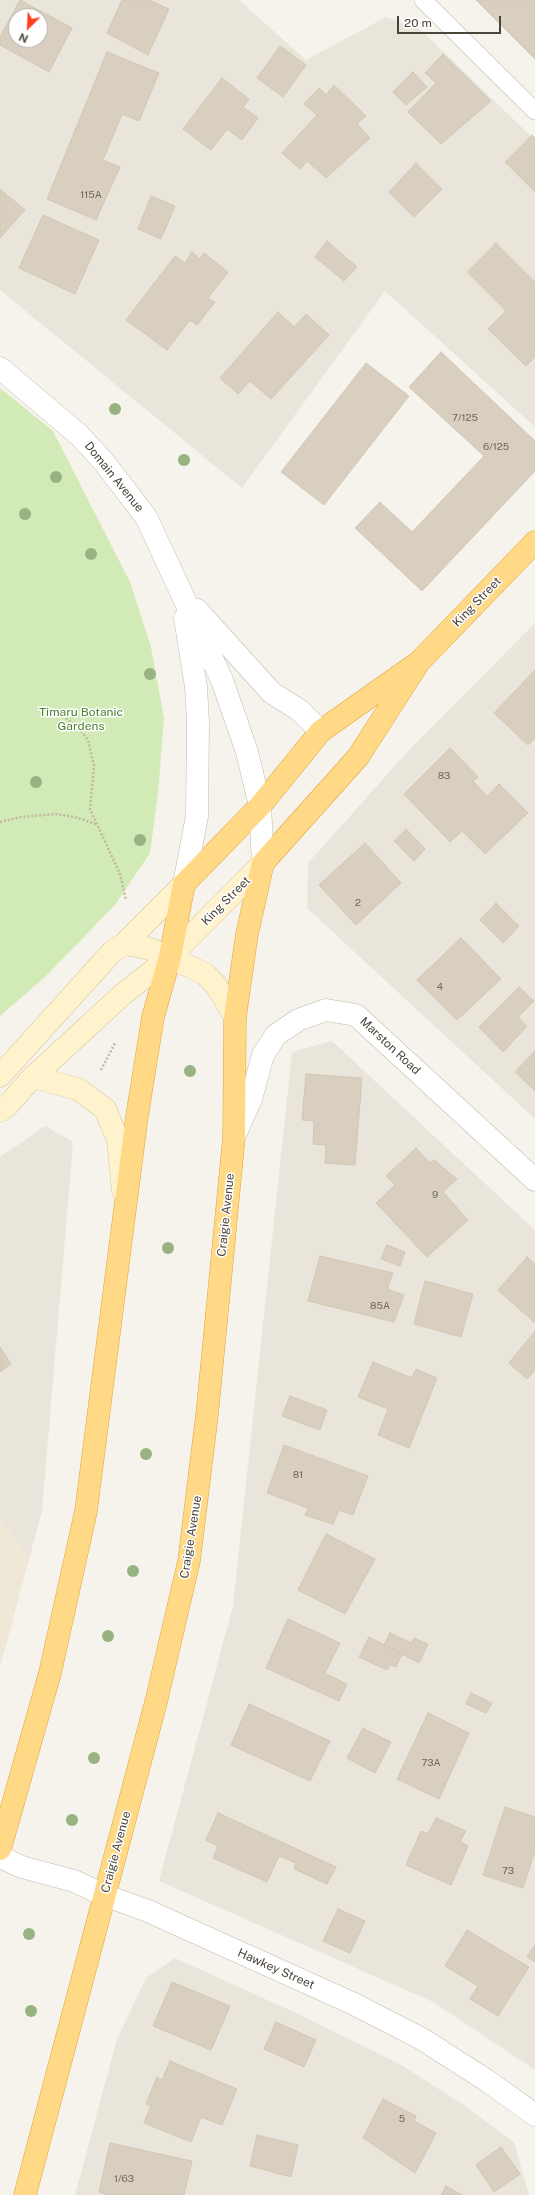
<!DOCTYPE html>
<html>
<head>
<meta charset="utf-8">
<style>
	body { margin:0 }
	#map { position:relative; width:535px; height:2195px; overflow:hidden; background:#f6f3ec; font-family:"Public Sans",sans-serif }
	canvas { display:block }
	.north { position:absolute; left:8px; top:8px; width:40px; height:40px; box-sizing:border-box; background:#fff; border:1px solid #b7b4b0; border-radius:50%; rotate:204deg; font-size:11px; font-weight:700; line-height:16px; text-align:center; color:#4b4439 }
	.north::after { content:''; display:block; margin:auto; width:14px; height:18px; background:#fc3f1d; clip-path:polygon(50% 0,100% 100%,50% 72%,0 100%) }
	.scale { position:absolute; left:397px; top:16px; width:104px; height:18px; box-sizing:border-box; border:2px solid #4b4439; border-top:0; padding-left:5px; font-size:12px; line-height:14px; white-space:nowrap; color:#4b4439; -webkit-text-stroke:3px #fff; paint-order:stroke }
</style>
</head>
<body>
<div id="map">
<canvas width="535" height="2195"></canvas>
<div class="north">N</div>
<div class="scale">20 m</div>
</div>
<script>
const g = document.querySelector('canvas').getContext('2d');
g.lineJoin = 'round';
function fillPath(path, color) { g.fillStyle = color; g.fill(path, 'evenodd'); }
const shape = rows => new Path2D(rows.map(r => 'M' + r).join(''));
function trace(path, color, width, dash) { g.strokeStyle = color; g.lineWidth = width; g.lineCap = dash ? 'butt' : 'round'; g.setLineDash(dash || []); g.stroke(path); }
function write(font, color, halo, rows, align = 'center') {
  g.font = font + ' "Public Sans",sans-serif'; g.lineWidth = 3; g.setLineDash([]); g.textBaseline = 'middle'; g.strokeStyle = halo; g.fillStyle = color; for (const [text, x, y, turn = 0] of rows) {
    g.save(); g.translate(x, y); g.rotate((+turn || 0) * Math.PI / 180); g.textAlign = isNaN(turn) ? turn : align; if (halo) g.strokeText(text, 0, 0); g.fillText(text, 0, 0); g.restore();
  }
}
fillPath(shape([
	[0,0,239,0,306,60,386,17,421,30,535,140,535,427,385,291,242,488,0,290],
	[16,16,40,16,40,40,16,40],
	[535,623,535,1119,307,908,308,863,409,750],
	[332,1041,535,1230,535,2070,433,2002,159,1881,233,1606,292,1052],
	[45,1126,73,1142,42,1511,29,1559,0,1519,0,1157],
	[175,1958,296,2013,400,2064,459,2102,514,2142,529,2195,75,2195,117,2039,146,1978]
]), '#eae5da');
fillPath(shape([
	[0,1519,29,1559,0,1668]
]), '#efe8d6');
fillPath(shape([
	[0,388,53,431,130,582,151,647,164,718,158,793,150,853,115,905,45,977,0,1016]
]), '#d2eab5');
const building = shape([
	[20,0,72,28,49,72,0,45,0,37,20,0],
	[16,16,40,16,40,40,16,40,16,16],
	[122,0,149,0,169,9,148,55,107,33,122,0],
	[476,0,535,0,535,59,476,0],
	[280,46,306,65,283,97,257,78,280,46],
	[107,52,159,73,139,121,122,114,103,160,120,167,96,220,47,199,107,52],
	[443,54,491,101,441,144,408,112,436,83,425,73,443,54],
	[413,72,427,87,406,105,393,92,413,72],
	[222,78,249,99,243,107,258,118,242,140,227,129,211,150,183,129,222,78],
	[334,85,366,116,357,124,370,138,326,178,307,161,300,169,282,153,317,115,304,104,319,88,326,95,334,85],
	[532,135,535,138,535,192,505,162,532,135],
	[416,163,442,189,414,217,389,192,416,163],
	[0,189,25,210,0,238,0,189],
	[151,196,175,206,161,239,138,229,151,196],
	[43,215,99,240,75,294,19,268,43,215],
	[327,241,357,267,344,281,315,257,327,241],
	[496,243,535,282,535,357,526,366,488,329,506,311,467,272,496,243],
	[192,252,200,259,204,253,228,272,208,298,215,302,197,325,190,320,167,350,126,320,175,256,185,263,192,252],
	[278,312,294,327,306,314,329,335,271,399,250,381,238,394,220,378,278,312],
	[441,352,535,441,535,471,422,591,355,528,380,502,412,532,484,456,409,387,441,352],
	[366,363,409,396,324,505,281,472,366,363],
	[535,670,535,738,528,745,494,713,535,670],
	[450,748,478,777,473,781,487,796,499,784,528,813,485,854,462,831,450,842,404,794,450,748],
	[406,829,425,849,414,861,394,841,406,829],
	[365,843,401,883,356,925,319,885,365,843],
	[496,903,519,926,503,943,480,920,496,903],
	[461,938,501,979,457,1020,417,980,461,938],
	[519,987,534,1001,518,1017,527,1026,503,1052,479,1027,519,987],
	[535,1051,535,1091,515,1072,535,1051],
	[306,1074,362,1078,355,1165,325,1163,326,1145,313,1144,314,1121,302,1120,306,1074],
	[416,1148,430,1163,434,1160,457,1179,443,1192,468,1220,427,1257,376,1203,395,1185,386,1176,416,1148],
	[387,1245,405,1252,400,1266,381,1259,387,1245],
	[320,1256,393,1273,387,1289,404,1295,394,1322,308,1301,320,1256],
	[527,1257,535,1264,535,1323,498,1290,527,1257],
	[425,1281,473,1294,461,1337,414,1324,425,1281],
	[535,1331,535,1370,527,1379,509,1363,535,1331],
	[0,1347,11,1364,0,1372,0,1347],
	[373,1362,412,1378,416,1369,437,1378,409,1448,378,1435,388,1409,358,1397,373,1362],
	[290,1396,327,1410,320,1430,282,1416,290,1396],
	[284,1445,368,1476,353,1515,339,1510,333,1524,305,1515,308,1508,267,1493,284,1445],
	[326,1534,375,1559,345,1614,298,1590,326,1534],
	[288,1619,340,1643,325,1673,347,1684,339,1701,266,1668,288,1619],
	[390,1633,411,1643,414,1638,428,1644,419,1663,384,1645,390,1633],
	[369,1637,402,1654,396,1667,390,1665,387,1670,359,1657,369,1637],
	[471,1693,492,1703,486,1713,466,1704,471,1693],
	[249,1704,330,1741,310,1781,231,1745,249,1704],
	[428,1713,469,1733,439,1799,397,1779,428,1713],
	[363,1728,391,1742,375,1773,347,1758,363,1728],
	[505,1807,535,1817,535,1851,523,1888,483,1875,505,1807],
	[218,1813,336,1867,327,1884,294,1869,296,1863,279,1856,267,1882,213,1858,218,1846,206,1840,218,1813],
	[436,1818,466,1831,460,1841,468,1846,451,1885,406,1865,421,1831,428,1834,436,1818],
	[338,1909,365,1921,350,1953,323,1941,338,1909],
	[467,1930,529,1967,498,2016,470,1999,478,1986,445,1966,467,1930],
	[535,1945,535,1962,527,1957,535,1945],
	[172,1982,230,2006,211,2050,153,2026,172,1982],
	[276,2022,316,2040,304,2067,264,2049,276,2022],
	[170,2061,237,2089,222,2125,201,2117,191,2142,144,2123,151,2106,146,2104,157,2077,162,2080,170,2061],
	[383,2099,416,2116,414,2121,436,2133,415,2173,363,2138,383,2099],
	[257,2135,298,2145,291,2177,250,2166,257,2135],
	[110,2143,192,2161,184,2195,108,2195,99,2192,110,2143],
	[501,2147,520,2174,494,2192,476,2165,501,2147],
	[446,2186,462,2195,441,2195,446,2186]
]);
fillPath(building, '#d8cfc1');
trace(building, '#d3c7b4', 1);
const service = shape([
	[423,0,535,111]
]);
const minor = shape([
	[0,368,79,435,103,461,146,517,222,680,247,752,260,806,263,863],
	[197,610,272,693,299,710,321,731],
	[184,884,197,816,198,722,196,687,185,618],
	[234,1137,251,1099,263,1055,276,1035,298,1020,326,1010,356,1015,535,1180],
	[0,1857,22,1867,74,1881,104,1895,148,1911,354,2004,422,2039,486,2080,535,2115]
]);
const secondary = shape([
	[124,944,147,948,170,957,205,974,216,985,235,1017],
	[0,1076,112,952,124,944,184,884],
	[33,1077,78,1089,105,1109,118,1140,123,1191],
	[0,1111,7,1106,33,1077,122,995,170,957,263,863]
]);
const trunk = shape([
	[0,1849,50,1673,86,1511,137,1116,153,1017,170,957,184,884,260,806,321,731,419,662,535,542],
	[25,2195,156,1702,189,1561,207,1415,234,1137,235,1017,247,934,263,863,358,757,419,662]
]);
trace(service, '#c2bbae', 18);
trace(minor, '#c2bbae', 23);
trace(secondary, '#d6c79b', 23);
trace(trunk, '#e0a43c', 23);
trace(shape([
	[57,710,80,730,88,740,94,766,90,809,120,874,126,900],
	[0,822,21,817,55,814,75,817,96,824],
	[101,1070,115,1043]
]), '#c4b79f', 2.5, [2, 2]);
trace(service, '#fff', 17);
trace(minor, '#fff', 22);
trace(secondary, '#fff3cd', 22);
trace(trunk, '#ffd985', 22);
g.fillStyle = '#97b381';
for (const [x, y] of [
	[115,409],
	[184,460],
	[56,477],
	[25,514],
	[91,554],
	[150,674],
	[36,782],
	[140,840],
	[190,1071],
	[168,1248],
	[146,1454],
	[133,1571],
	[108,1636],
	[94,1758],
	[72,1820],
	[29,1934],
	[31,2011]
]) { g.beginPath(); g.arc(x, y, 6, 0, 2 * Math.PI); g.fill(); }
write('10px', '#6e675b', null, [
	["115A",91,195],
	["7/125",465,418],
	["6/125",496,447],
	["83",444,776],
	["2",358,903],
	["4",440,987],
	["9",435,1195],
	["85A",380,1306],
	["81",298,1475],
	["73A",431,1763],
	["73",508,1871],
	["5",402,2119],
	["1/63",124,2179]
]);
write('12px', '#4b4439', '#fff', [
	["Domain Avenue",114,477,51],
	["King Street",477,602,-46],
	["King Street",226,901,-45],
	["Marston Road",390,1046,43],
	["Craigie Avenue",226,1215,-84],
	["Craigie Avenue",191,1537,-81],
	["Craigie Avenue",116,1852,-75],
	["Hawkey Street",276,1969,24]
]);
write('12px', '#4a7f2a', '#fff', [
	["Timaru Botanic",81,712],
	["Gardens",81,726]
]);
</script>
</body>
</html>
